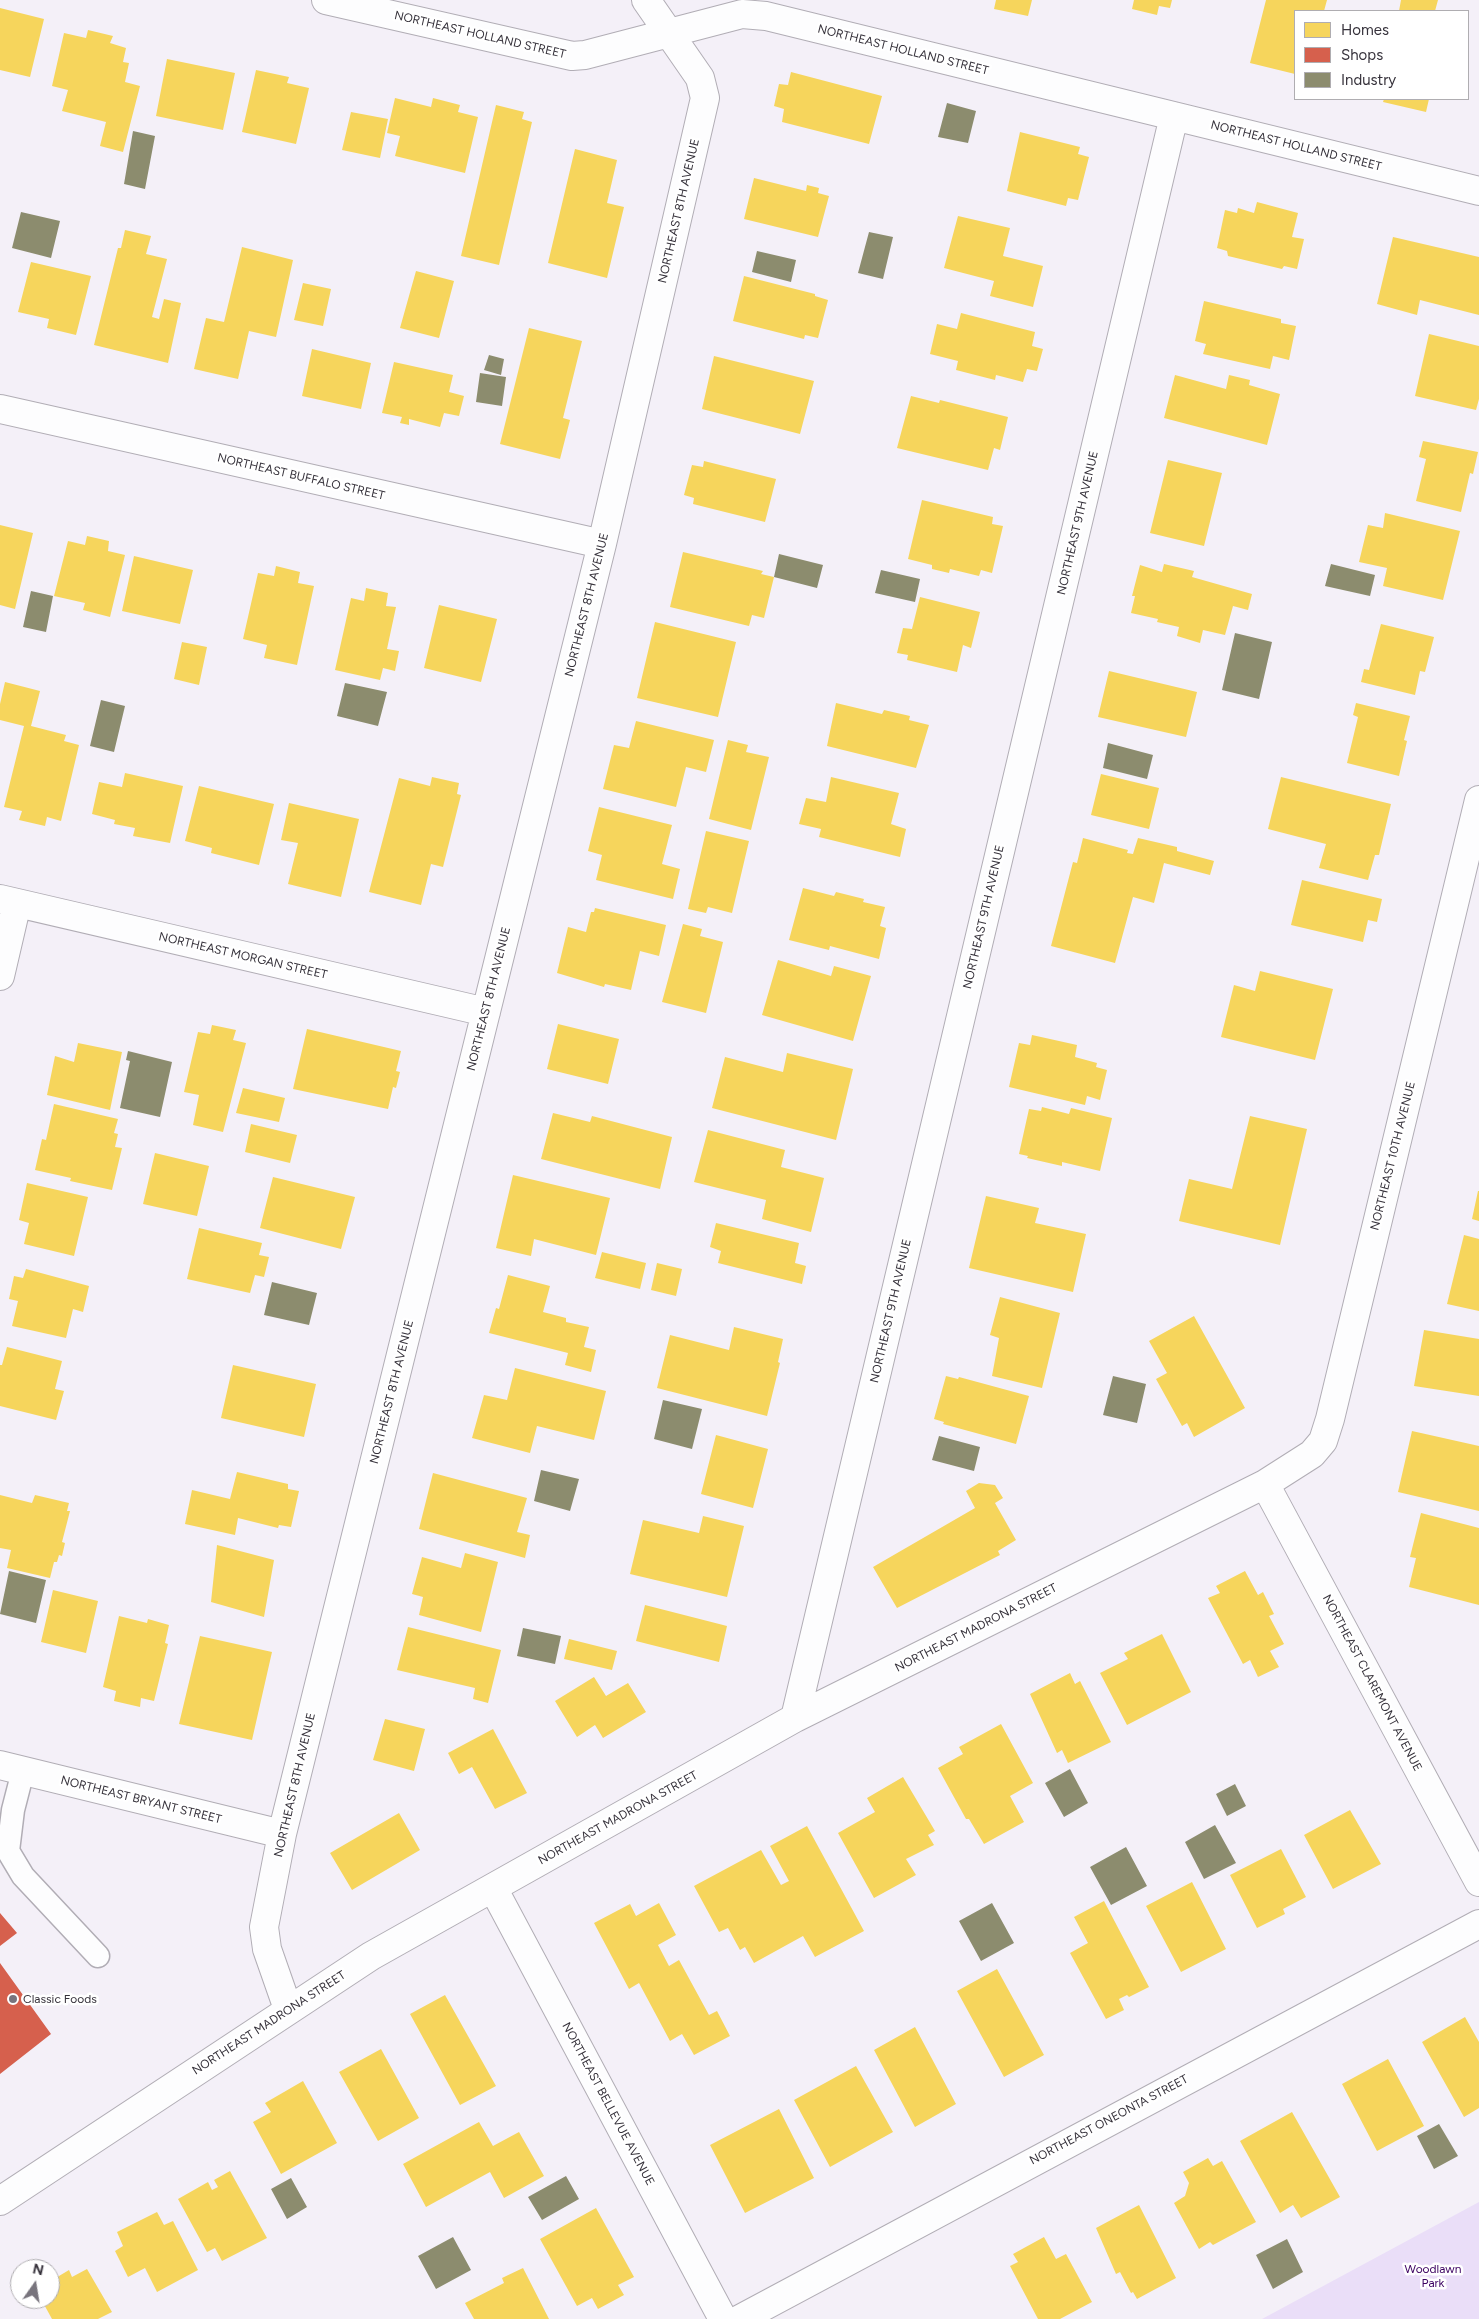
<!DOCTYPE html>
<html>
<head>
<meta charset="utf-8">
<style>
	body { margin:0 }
	#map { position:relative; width:1479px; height:2319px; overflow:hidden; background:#f4f0f8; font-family:Figtree,sans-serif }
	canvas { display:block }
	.legend { position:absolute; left:1294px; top:10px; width:175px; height:90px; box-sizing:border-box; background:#fff; border:1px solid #afadb1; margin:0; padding:6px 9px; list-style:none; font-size:15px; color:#36323b }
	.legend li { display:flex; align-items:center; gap:10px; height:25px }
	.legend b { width:25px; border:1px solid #afadb1 }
	.north { position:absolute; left:10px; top:2259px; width:50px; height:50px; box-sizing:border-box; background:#fff; border:1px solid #afadb1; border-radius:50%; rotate:13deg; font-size:14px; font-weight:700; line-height:20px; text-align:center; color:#36323b }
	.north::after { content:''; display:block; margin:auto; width:18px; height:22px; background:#78747d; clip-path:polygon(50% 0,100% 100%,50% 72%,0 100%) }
</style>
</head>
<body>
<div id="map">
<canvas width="1479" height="2319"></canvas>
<ul class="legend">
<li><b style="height:14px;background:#f6d55c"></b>Homes</li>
<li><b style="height:14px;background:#d6604d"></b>Shops</li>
<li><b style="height:14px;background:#8c8c6e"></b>Industry</li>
</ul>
<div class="north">N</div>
</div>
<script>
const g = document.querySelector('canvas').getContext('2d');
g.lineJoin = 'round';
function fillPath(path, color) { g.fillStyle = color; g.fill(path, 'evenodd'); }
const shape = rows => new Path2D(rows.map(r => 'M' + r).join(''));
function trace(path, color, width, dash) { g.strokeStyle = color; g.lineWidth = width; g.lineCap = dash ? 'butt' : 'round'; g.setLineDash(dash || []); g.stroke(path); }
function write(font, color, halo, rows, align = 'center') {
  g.font = font + ' Figtree,sans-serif'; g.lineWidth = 5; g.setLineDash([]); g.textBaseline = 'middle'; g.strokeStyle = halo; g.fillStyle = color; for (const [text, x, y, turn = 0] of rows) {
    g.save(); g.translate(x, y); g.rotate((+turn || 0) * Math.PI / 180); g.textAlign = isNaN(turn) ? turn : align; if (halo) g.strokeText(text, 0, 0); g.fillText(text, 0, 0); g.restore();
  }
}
fillPath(shape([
	[1479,2202,1479,2319,1262,2319]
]), '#eadef8');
fillPath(shape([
	[996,0,1032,0,1028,16,994,9],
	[1134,0,1172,0,1170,8,1159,6,1157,15,1132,9],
	[1266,0,1327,0,1324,11,1295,11,1295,74,1250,63],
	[1401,0,1438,0,1435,11,1399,11],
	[0,8,44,19,30,77,0,70],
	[88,30,113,36,110,43,126,48,123,62,129,63,125,82,140,86,123,152,100,146,106,122,62,111,68,90,52,86,64,33,86,38],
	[167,59,235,73,223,130,156,116],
	[256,70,289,77,287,83,309,88,296,144,242,132],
	[791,72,882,96,869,144,782,122,784,109,774,106,779,84,788,85],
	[395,98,431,107,433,98,460,105,458,112,478,117,465,173,395,156,400,136,387,133],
	[1384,99,1429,99,1426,112,1383,102],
	[496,105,524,112,522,119,532,122,499,265,461,256],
	[351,112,388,119,380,158,342,150],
	[1020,132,1080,147,1078,154,1089,157,1078,200,1068,198,1066,206,1007,191],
	[575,149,617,160,607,203,624,207,607,278,548,263],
	[754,178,806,191,807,185,819,188,818,193,829,196,818,237,744,219],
	[1257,202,1298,213,1292,237,1304,239,1297,269,1284,266,1282,269,1228,256,1227,251,1217,248,1225,210,1237,213,1238,208,1254,213],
	[958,216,1010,228,1003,256,1043,266,1033,307,990,296,994,281,944,268],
	[125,230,151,236,146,254,167,259,152,317,159,319,164,299,181,303,168,363,94,345,118,248,121,248],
	[1393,237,1479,257,1479,315,1420,300,1417,315,1377,304],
	[242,247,293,260,276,337,249,331,238,379,194,369,206,318,224,322],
	[31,262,91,276,76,335,47,328,49,319,18,312],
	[416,271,454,281,439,338,400,328],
	[744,276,815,294,815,296,828,300,818,338,805,335,804,339,733,321],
	[303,283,331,289,323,326,294,320],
	[1204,301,1281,319,1281,323,1296,326,1289,360,1273,356,1270,369,1203,354,1206,344,1195,341],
	[961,313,1035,332,1032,346,1043,349,1037,371,1027,369,1023,382,996,375,995,380,956,370,958,361,930,354,937,324,957,329],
	[529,328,582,341,563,418,570,420,560,459,500,444],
	[1429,334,1479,346,1479,399,1476,410,1415,396],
	[312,349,371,363,361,409,302,396],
	[714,356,814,381,800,434,702,409],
	[394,362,453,375,449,392,464,396,459,416,444,413,440,427,409,419,409,425,400,423,402,417,382,413],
	[1175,375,1226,389,1229,375,1250,380,1249,385,1280,394,1267,445,1164,418],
	[911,396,939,403,940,400,1008,417,1000,450,994,448,988,470,897,448],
	[1423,441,1478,452,1473,474,1470,473,1461,512,1416,501,1426,459,1419,457],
	[1168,460,1222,473,1204,546,1150,533],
	[704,461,776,479,765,522,693,504,694,498,684,495,692,465,703,467],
	[922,500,993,517,992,524,1003,526,992,573,981,570,979,576,950,569,949,573,932,569,932,565,908,559],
	[1385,513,1460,531,1443,600,1383,586,1387,568,1359,562,1368,525,1383,528],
	[0,525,33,533,15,609,0,605],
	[87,536,109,541,108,551,125,555,110,617,83,610,85,603,54,596,68,541,85,545],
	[683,552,763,571,761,574,774,577,764,618,752,615,749,626,670,607],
	[134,556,193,570,180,624,122,611],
	[1164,564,1194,571,1192,577,1252,594,1248,610,1233,606,1225,635,1203,630,1200,643,1177,636,1179,627,1157,622,1158,619,1131,613,1135,596,1132,596,1140,565,1162,572],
	[276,566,300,572,298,583,314,586,297,665,264,658,267,645,243,639,258,573,274,576],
	[366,588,388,593,386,606,396,607,387,649,399,651,395,671,383,668,380,680,335,670,351,598,364,601],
	[920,597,980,612,971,648,963,645,957,672,907,660,908,655,897,653,903,628,912,629],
	[439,605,497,619,481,682,424,668],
	[655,622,736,642,718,717,637,698],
	[1381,624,1434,637,1425,672,1420,671,1415,695,1361,682,1364,669,1369,670],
	[182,642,207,647,199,685,174,679],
	[1109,671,1197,692,1186,737,1098,717],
	[5,682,40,691,31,726,66,735,64,741,79,745,61,821,47,817,45,826,19,820,22,811,4,807,24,726,0,720,0,704],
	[836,703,882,714,884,710,910,716,909,720,929,725,916,768,827,746],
	[1356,703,1410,716,1404,740,1407,741,1399,776,1347,763,1358,717,1353,715],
	[636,721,714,740,706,772,686,767,676,807,603,789,614,745,629,748],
	[728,740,748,745,746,752,769,757,751,830,709,819],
	[125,773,183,786,170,843,133,836,135,828,114,824,115,820,92,814,99,782,122,787],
	[1101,774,1159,788,1149,829,1091,815],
	[432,777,459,783,457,794,461,795,443,867,431,864,421,905,369,892,399,778,430,786],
	[831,777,899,793,891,824,906,829,900,857,819,837,821,829,799,824,806,798,826,802],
	[1281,777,1391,804,1379,855,1375,855,1368,880,1319,868,1326,844,1268,829],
	[199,786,274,804,259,865,211,853,212,848,185,841],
	[289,803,359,819,341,897,288,884,298,843,281,840],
	[599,807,672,825,662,864,680,869,673,899,596,880,602,855,588,851],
	[706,831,749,841,732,913,708,907,706,913,688,909],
	[1083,838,1128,850,1127,853,1133,854,1138,838,1177,847,1177,851,1214,861,1210,875,1164,863,1154,903,1133,897,1115,963,1051,946,1073,862,1077,863],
	[1302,880,1382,899,1377,922,1368,920,1363,942,1291,925],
	[803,888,834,896,836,892,864,899,863,902,885,907,880,926,886,928,879,959,830,946,829,950,789,940],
	[595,908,666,925,659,956,640,951,631,990,605,984,604,987,557,973,568,927,586,932,591,912,594,912],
	[683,924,702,929,700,936,723,942,706,1013,662,1002],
	[778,960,831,976,834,966,871,976,853,1041,762,1015],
	[1260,971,1333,989,1315,1060,1221,1037,1234,985,1255,991],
	[558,1024,619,1039,608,1084,547,1069],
	[212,1025,236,1030,233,1040,246,1043,223,1132,193,1125,199,1095,184,1092,198,1032,210,1034],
	[307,1029,401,1051,396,1071,400,1072,396,1088,393,1087,388,1109,293,1089],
	[1032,1035,1077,1045,1075,1057,1097,1063,1096,1067,1107,1070,1100,1100,1087,1096,1085,1105,1009,1087,1019,1043,1030,1045],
	[78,1043,122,1052,110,1110,47,1095,55,1056,74,1062],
	[787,1053,853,1069,836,1140,712,1108,725,1057,783,1072],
	[243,1088,285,1098,279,1122,236,1113],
	[54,1104,118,1119,114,1133,118,1134,115,1147,122,1148,112,1190,70,1181,71,1178,35,1170,42,1139,46,1140],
	[1042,1107,1069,1114,1071,1108,1112,1118,1100,1171,1062,1162,1062,1166,1027,1158,1028,1156,1019,1154,1029,1109,1041,1111],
	[553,1113,590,1122,592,1116,672,1137,660,1189,541,1159],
	[1250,1116,1307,1129,1280,1245,1179,1221,1189,1179,1232,1189],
	[251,1124,297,1135,290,1163,245,1152],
	[708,1130,785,1150,781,1167,824,1178,811,1232,762,1219,766,1200,694,1182],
	[155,1153,209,1166,197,1216,143,1204],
	[513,1175,610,1198,596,1255,534,1239,531,1256,496,1248],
	[273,1177,355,1197,341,1249,260,1228],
	[27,1183,88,1197,74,1256,24,1244,29,1223,19,1220],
	[1478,1191,1479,1191,1479,1221,1472,1219],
	[986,1196,1039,1208,1035,1223,1086,1234,1073,1292,969,1268],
	[716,1223,799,1243,795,1263,806,1266,802,1284,718,1263,721,1251,710,1247],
	[199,1228,262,1243,259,1255,269,1257,264,1277,255,1275,250,1293,187,1279],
	[1464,1235,1479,1239,1479,1311,1447,1304],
	[602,1252,646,1263,640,1289,595,1278],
	[657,1263,682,1269,676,1296,651,1290],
	[26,1269,89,1286,83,1312,73,1309,66,1338,12,1326,18,1301,9,1299,14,1276,23,1278],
	[508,1275,550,1286,543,1312,566,1318,566,1322,589,1327,584,1347,596,1350,591,1372,565,1365,568,1353,489,1333,496,1308,499,1309],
	[1000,1297,1060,1313,1042,1388,992,1376,999,1338,990,1335],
	[1194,1316,1245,1408,1194,1437,1187,1423,1182,1426,1156,1379,1167,1373,1149,1341],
	[734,1327,783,1339,778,1362,780,1363,767,1416,657,1388,670,1335,729,1350],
	[1424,1330,1479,1339,1479,1396,1414,1386],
	[7,1347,62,1361,55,1389,64,1391,56,1420,0,1406,0,1365,2,1365],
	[233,1365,316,1384,304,1437,221,1418],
	[515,1368,606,1391,594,1440,537,1426,530,1453,472,1438,484,1395,507,1400],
	[946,1376,958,1379,959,1377,1029,1396,1016,1444,943,1424,944,1422,934,1419],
	[1412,1431,1479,1446,1479,1511,1398,1492],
	[716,1435,768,1449,753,1508,701,1494],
	[237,1472,288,1484,288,1489,299,1491,291,1527,279,1525,278,1528,238,1518,235,1535,185,1524,192,1490,230,1499],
	[433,1473,527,1498,517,1532,530,1535,525,1558,419,1529],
	[979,1483,995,1485,1003,1498,995,1503,1016,1540,998,1551,1000,1555,897,1608,873,1567,975,1508,966,1491],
	[0,1495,32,1503,35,1495,69,1503,67,1511,70,1511,62,1542,65,1543,62,1556,59,1555,57,1562,54,1562,50,1578,7,1568,11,1550,0,1548],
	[1421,1513,1479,1528,1479,1605,1409,1587,1416,1558,1410,1557],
	[703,1516,744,1526,727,1597,630,1574,643,1520,699,1533],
	[217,1545,274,1560,264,1617,211,1602],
	[465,1553,498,1562,481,1632,419,1615,423,1597,412,1594,422,1557,461,1568],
	[1245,1571,1258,1595,1263,1592,1274,1614,1269,1616,1284,1644,1270,1651,1279,1667,1258,1677,1250,1660,1243,1664,1208,1598,1220,1593,1216,1586],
	[53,1590,98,1601,86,1653,41,1642],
	[645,1605,727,1626,719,1662,636,1641],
	[119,1616,147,1623,148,1619,169,1625,165,1643,168,1644,154,1701,141,1698,140,1707,114,1701,116,1691,103,1687],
	[408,1627,501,1650,488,1703,473,1699,475,1688,397,1670],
	[1162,1634,1191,1692,1127,1725,1100,1673,1128,1659,1124,1653],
	[200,1636,272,1652,252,1740,179,1724],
	[569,1639,617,1651,612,1670,564,1659],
	[1070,1673,1075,1684,1080,1681,1111,1742,1068,1763,1062,1750,1057,1753,1030,1694],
	[594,1677,606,1696,628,1683,646,1712,603,1738,595,1725,577,1737,555,1701],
	[385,1719,425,1729,414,1771,373,1760],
	[1001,1724,1033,1783,1010,1796,1024,1822,984,1844,969,1819,966,1819,938,1768,963,1754,959,1747],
	[493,1729,527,1793,495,1809,472,1767,459,1774,448,1753],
	[903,1777,935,1831,928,1835,934,1845,906,1859,916,1875,874,1898,838,1833,875,1812,867,1798],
	[1350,1810,1381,1864,1333,1889,1304,1835],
	[399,1813,420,1850,352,1890,330,1853],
	[807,1826,864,1931,815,1957,803,1936,754,1963,745,1947,740,1950,728,1928,719,1932,694,1886,761,1850,781,1885,789,1881,770,1846],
	[1281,1849,1306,1897,1283,1909,1285,1914,1257,1928,1230,1875],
	[1192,1882,1226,1949,1181,1972,1146,1906],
	[1104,1901,1149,1987,1129,1997,1127,1995,1119,1999,1124,2010,1106,2019,1070,1953,1088,1943,1074,1917],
	[659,1903,676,1935,658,1945,669,1966,679,1960,709,2015,717,2011,730,2036,694,2055,682,2034,670,2041,639,1983,629,1989,594,1923,630,1904,636,1916],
	[997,1969,1044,2055,1004,2077,957,1991],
	[445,1995,496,2086,460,2105,410,2014],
	[1465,2017,1479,2042,1479,2108,1464,2117,1422,2042],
	[915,2027,956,2104,915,2127,874,2050],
	[381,2049,419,2118,378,2141,339,2072],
	[1388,2059,1424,2126,1377,2151,1342,2084],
	[856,2066,893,2132,830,2167,794,2100],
	[303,2081,337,2143,281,2174,253,2122,271,2112,265,2103],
	[779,2109,814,2178,745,2213,710,2145],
	[1292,2112,1340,2197,1301,2218,1293,2205,1280,2213,1240,2141],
	[479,2122,493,2146,519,2132,544,2176,504,2198,490,2172,426,2207,403,2164],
	[1208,2158,1213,2166,1222,2161,1256,2222,1213,2245,1210,2242,1199,2249,1174,2203,1185,2196,1189,2183,1183,2172],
	[230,2171,267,2238,222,2261,215,2248,207,2252,178,2199,208,2182,212,2190,218,2187,214,2180],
	[1139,2205,1176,2278,1137,2299,1133,2292,1131,2293,1120,2272,1116,2274,1096,2228],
	[596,2208,634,2277,618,2285,624,2295,598,2309,592,2298,577,2306,540,2239],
	[157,2212,164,2225,173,2221,198,2270,157,2292,145,2268,128,2277,115,2251,123,2246,117,2232],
	[1044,2237,1056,2259,1066,2254,1092,2302,1060,2319,1038,2319,1010,2266,1018,2262,1013,2254],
	[523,2268,549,2319,474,2319,465,2303,504,2283,502,2278],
	[87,2269,112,2312,98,2319,52,2319,41,2299,50,2299,50,2289,57,2285,54,2279,69,2270,72,2277]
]), '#f6d55c');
fillPath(shape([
	[0,1913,17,1933,0,1946],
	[0,1963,51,2034,0,2074]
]), '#d6604d');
fillPath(shape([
	[947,103,976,111,968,143,938,137],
	[133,131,155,136,145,189,124,184],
	[21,212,60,221,51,258,12,248],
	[869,232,893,237,883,279,858,273],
	[757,251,796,260,791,282,752,272],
	[489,355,504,359,501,375,484,370],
	[480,373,506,377,502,406,476,402],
	[779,554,823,565,817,588,774,577],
	[1331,564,1375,575,1370,596,1325,586],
	[881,570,920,579,915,602,875,593],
	[31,591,53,596,46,632,23,627],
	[1235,633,1272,642,1259,699,1222,690],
	[345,683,387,692,378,726,337,716],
	[101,700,125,706,114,752,90,746],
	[1108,743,1153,755,1147,779,1103,768],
	[128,1051,172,1062,160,1117,120,1108,130,1061,126,1060],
	[272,1282,317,1293,309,1325,264,1315],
	[1113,1376,1146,1384,1137,1423,1103,1415],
	[663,1400,702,1409,692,1449,654,1439],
	[939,1436,980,1447,974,1471,932,1460],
	[541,1470,579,1479,570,1511,534,1501],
	[9,1571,46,1580,36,1623,0,1614],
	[523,1628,561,1636,555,1664,517,1656],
	[1070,1769,1088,1803,1064,1817,1045,1783],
	[1235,1784,1246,1806,1227,1816,1216,1794],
	[1215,1825,1236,1863,1204,1879,1185,1842],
	[1126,1847,1147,1886,1111,1905,1090,1867],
	[992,1903,1014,1943,981,1961,959,1921],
	[1439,2124,1458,2156,1434,2169,1417,2136],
	[566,2176,579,2199,542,2220,528,2197],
	[291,2178,307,2207,287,2219,271,2189],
	[453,2237,471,2270,436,2289,418,2256],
	[1287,2239,1303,2272,1273,2289,1256,2255]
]), '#8c8c6e');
const lane = shape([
	[23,1771,13,1810,8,1851,23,1876,98,1956]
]);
const street = shape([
	[326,0,572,56,585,55,742,14,766,16,1479,191],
	[0,409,602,544],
	[0,899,486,1012],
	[0,976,17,903],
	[1265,1484,1479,1882],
	[795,1718,1174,116],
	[0,1765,282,1834],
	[493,1888,723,2319],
	[288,2009,267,1949,264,1927,282,1834,602,544,705,98,700,78,646,0],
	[0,2201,371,1956,795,1718,1265,1484,1312,1454,1323,1441,1330,1419,1479,800],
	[740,2319,1479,1924]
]);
trace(lane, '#b1adb5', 25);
trace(street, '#b1adb5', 30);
trace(lane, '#fdfdfe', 22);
trace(street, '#fdfdfe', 28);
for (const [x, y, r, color] of [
	[13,1999,5,"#78747d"]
]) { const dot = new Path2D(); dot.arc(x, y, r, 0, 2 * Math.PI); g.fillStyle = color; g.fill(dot); trace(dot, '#fff', 2); }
write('12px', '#36323b', '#fff', [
	["NORTHEAST HOLLAND STREET",480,35,13],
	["NORTHEAST HOLLAND STREET",903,50,14],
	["NORTHEAST HOLLAND STREET",1296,146,14],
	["NORTHEAST 8TH AVENUE",679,211,-77],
	["NORTHEAST BUFFALO STREET",301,477,13],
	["NORTHEAST 9TH AVENUE",1078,523,-77],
	["NORTHEAST 8TH AVENUE",587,605,-76],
	["NORTHEAST 9TH AVENUE",984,917,-77],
	["NORTHEAST MORGAN STREET",243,956,13],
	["NORTHEAST 8TH AVENUE",489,999,-76],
	["NORTHEAST 10TH AVENUE",1393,1156,-76],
	["NORTHEAST 9TH AVENUE",891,1311,-77],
	["NORTHEAST 8TH AVENUE",392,1392,-76],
	["NORTHEAST MADRONA STREET",976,1628,-27],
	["NORTHEAST CLAREMONT AVENUE",1372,1683,62],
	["NORTHEAST 8TH AVENUE",295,1785,-77],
	["NORTHEAST BRYANT STREET",141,1800,14],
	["NORTHEAST MADRONA STREET",618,1818,-29],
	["NORTHEAST MADRONA STREET",269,2023,-33],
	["NORTHEAST BELLEVUE AVENUE",608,2104,62],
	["NORTHEAST ONEONTA STREET",1109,2120,-28]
]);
write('12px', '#36323b', '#fff', [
	["Classic Foods",23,1999]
], 'left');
write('12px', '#3c0261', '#fff', [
	["Woodlawn",1433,2269],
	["Park",1433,2283]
]);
</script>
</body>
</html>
